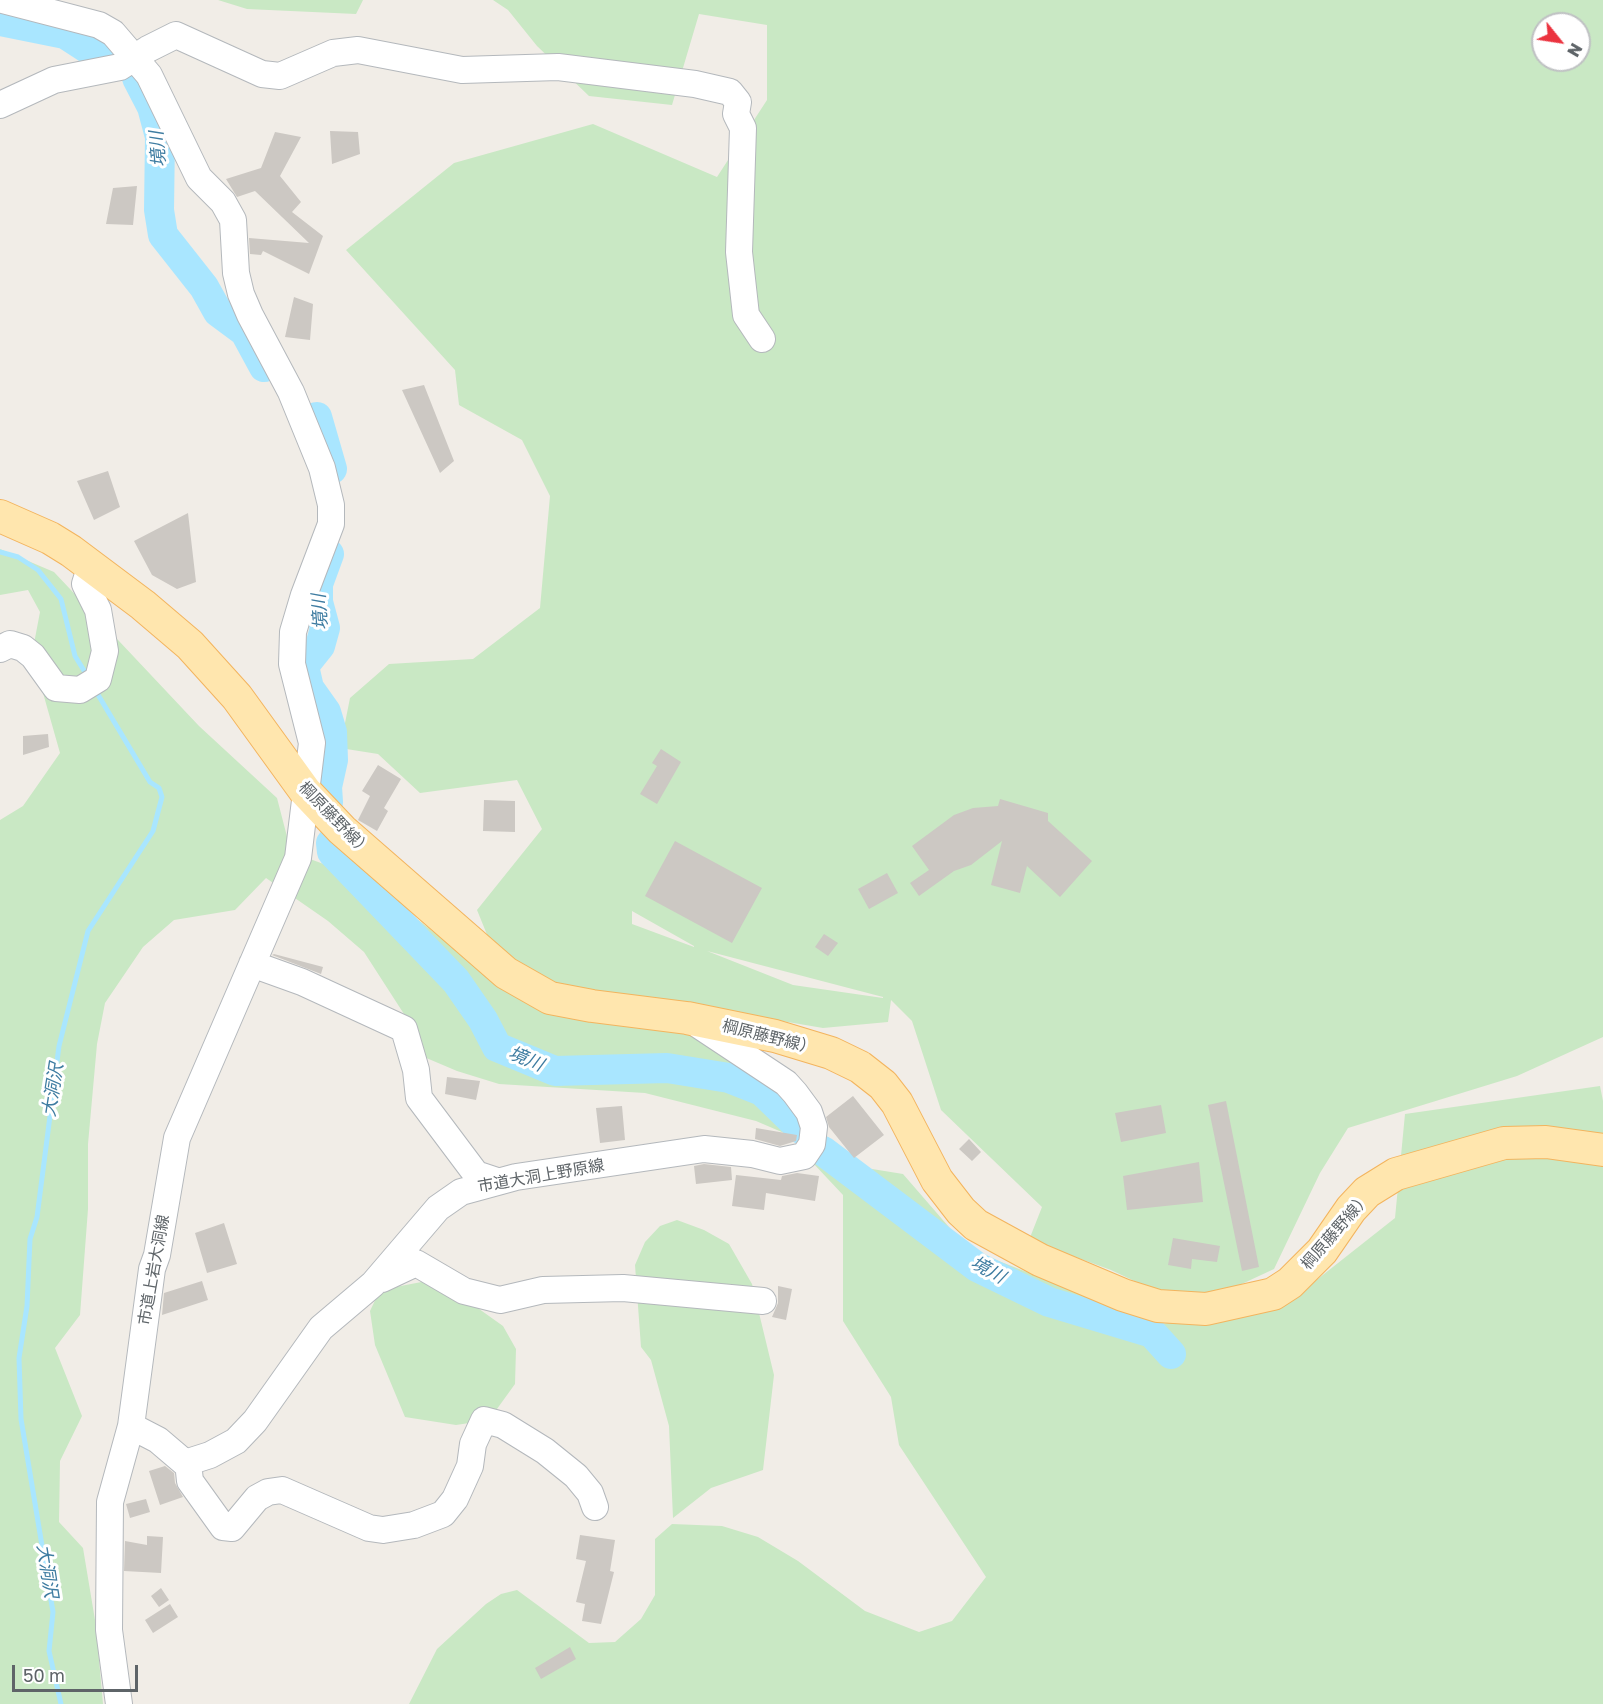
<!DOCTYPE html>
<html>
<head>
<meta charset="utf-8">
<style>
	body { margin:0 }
	#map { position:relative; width:1603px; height:1704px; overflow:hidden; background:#f1ede7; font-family:"Golos Text",sans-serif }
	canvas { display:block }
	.north { position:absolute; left:1531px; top:12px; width:60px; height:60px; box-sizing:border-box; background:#fff; border:2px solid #bfc1c3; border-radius:50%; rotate:120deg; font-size:16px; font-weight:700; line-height:24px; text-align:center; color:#5e6468 }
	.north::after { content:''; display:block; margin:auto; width:21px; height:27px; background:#eb333f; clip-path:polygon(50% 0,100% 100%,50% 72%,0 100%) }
	.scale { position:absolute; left:12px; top:1665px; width:126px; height:27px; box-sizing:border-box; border:3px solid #5e6468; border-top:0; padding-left:8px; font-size:18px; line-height:21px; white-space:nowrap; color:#5e6468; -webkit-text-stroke:4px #fff; paint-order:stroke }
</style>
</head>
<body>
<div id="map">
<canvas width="1603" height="1704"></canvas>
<div class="north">N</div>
<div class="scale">50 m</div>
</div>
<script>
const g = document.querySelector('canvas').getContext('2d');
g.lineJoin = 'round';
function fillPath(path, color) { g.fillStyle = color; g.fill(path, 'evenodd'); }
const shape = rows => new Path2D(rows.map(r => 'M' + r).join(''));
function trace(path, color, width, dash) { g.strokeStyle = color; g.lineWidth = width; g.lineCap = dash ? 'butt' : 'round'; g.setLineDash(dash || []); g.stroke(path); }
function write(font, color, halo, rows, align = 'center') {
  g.font = font + ' "Golos Text","Noto Sans JP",sans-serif'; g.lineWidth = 6; g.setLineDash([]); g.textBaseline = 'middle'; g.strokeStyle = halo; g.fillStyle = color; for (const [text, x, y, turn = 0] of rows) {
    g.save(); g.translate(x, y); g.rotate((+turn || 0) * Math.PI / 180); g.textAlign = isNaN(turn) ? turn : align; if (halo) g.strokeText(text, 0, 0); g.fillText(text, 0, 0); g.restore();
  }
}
fillPath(shape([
	[218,0,363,0,356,14,247,9],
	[493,0,1603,0,1603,1037,1517,1076,1348,1128,1320,1173,1274,1269,1231,1289,1189,1295,1147,1287,1111,1270,1029,1240,1042,1207,941,1110,912,1021,891,1000,888,1022,823,1028,729,1012,744,1064,793,1109,866,1168,903,1174,968,1249,1160,1324,1281,1308,1395,1218,1405,1114,1600,1086,1603,1101,1603,1704,409,1704,437,1649,486,1604,501,1594,517,1590,589,1643,615,1642,641,1619,655,1595,655,1539,672,1524,722,1526,758,1537,798,1561,865,1611,919,1632,952,1621,986,1577,899,1445,891,1397,843,1321,843,1195,812,1162,805,1142,756,1121,645,1093,499,1084,457,1071,424,1057,422,1042,364,952,328,921,266,878,235,910,174,920,143,947,105,1003,97,1044,88,1144,88,1209,80,1315,55,1348,82,1416,60,1461,59,1522,83,1548,96,1626,103,1704,0,1704,0,820,23,806,60,753,32,654,40,612,28,590,0,595,0,549,54,572,199,726,277,798,291,852,367,880,458,951,488,937,477,910,542,829,517,780,420,793,378,754,340,748,350,698,389,664,473,659,540,608,550,496,522,440,459,405,455,370,346,250,454,163,593,124,717,177,767,100,767,25,699,14,672,105,589,96,537,46,508,10],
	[1543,24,1579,24,1579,60,1543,60],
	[632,911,694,946,694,947,632,924],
	[707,951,883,997,883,998,793,985],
	[677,1220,704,1230,729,1244,752,1284,774,1375,763,1470,711,1488,673,1518,669,1426,651,1360,641,1347,635,1265,645,1242,660,1226],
	[437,1279,503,1326,516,1349,515,1384,489,1420,456,1425,405,1417,375,1345,370,1311,380,1290]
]), '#c9e8c4');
trace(shape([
	[0,552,18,557,38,570,61,599,75,656,88,677],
	[61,1704,49,1651,53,1612,21,1419,19,1358,27,1306,30,1239,37,1217,59,1046,88,931,153,831,162,797,159,788,150,782,94,688]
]), '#a9e6ff', 5);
trace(shape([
	[0,21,65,34,102,58],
	[137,78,152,107,160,137,159,210,163,235,204,287,218,312,245,332,264,367],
	[317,417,332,469],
	[328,802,327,787,333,760,332,732,326,712,309,688,304,666,320,646,325,628,318,602,318,584,329,554],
	[331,843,332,852,456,981,483,1020,497,1047,555,1071,667,1068,729,1078,762,1091,801,1129],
	[823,1151,977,1267,1049,1302,1152,1333,1171,1354]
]), '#a9e6ff', 30);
fillPath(shape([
	[330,131,358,132,360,154,332,164],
	[275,132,301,137,280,176,301,202,292,212,323,236,309,274,263,251,261,255,250,254,249,238,309,243,255,191,237,197,226,179,261,168],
	[137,186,133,225,106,224,113,188],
	[294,297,313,304,310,340,285,337],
	[424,385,454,461,440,473,402,390],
	[108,471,120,507,94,520,77,481],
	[188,513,196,582,177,589,152,575,134,541],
	[48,734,49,747,23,755,23,736],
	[661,749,681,762,657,804,640,794,657,766,652,763],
	[378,765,401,779,384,808,388,811,377,831,358,820,370,796,362,791],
	[1000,799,1048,813,1048,821,1092,861,1060,897,1027,866,1020,893,991,885,1002,841,971,865,954,871,919,896,910,883,929,870,912,846,954,815,973,808,998,806],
	[484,800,515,801,515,832,483,831],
	[675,841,762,888,732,943,645,896],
	[887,873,898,893,869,909,858,889],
	[824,934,838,943,828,956,815,947],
	[274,954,323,967,321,974,272,955],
	[447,1077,480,1081,476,1100,445,1094],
	[853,1096,884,1135,854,1158,829,1127,826,1117],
	[1226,1101,1259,1267,1242,1271,1208,1105],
	[1161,1105,1166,1133,1121,1142,1115,1113],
	[622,1106,625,1140,600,1143,596,1108],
	[756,1128,797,1135,796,1141,780,1146,755,1139],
	[969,1139,981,1152,972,1161,959,1149],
	[1199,1162,1203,1202,1127,1210,1123,1176],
	[704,1164,731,1167,732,1180,696,1184,694,1166],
	[797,1173,819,1176,815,1201,766,1193,764,1210,732,1206,736,1175,781,1180,782,1176],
	[224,1223,237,1264,207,1273,195,1233],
	[1173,1238,1220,1246,1217,1262,1192,1259,1191,1269,1168,1265],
	[202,1281,208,1300,162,1315,164,1293],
	[778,1286,792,1289,786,1320,772,1317,778,1303],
	[165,1466,174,1473,175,1483,183,1497,160,1505,149,1471],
	[146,1499,150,1512,130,1518,126,1504],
	[580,1535,615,1540,610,1571,614,1572,601,1624,582,1621,585,1604,576,1602,586,1561,576,1559],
	[147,1536,163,1537,161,1573,124,1571,125,1541,147,1545],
	[161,1588,169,1600,159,1607,151,1596],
	[170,1604,178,1617,153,1633,145,1620],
	[570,1647,576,1659,541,1679,535,1668]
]), '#ccc8c3');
const minor = shape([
	[3,0,99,25,113,33,149,75,199,178,223,202,233,220,236,273,241,294,250,315,291,392,322,468,331,505,331,524,304,595,293,632,292,664,312,743,298,858,177,1138,157,1255,152,1269,131,1426,110,1502,109,1630,119,1704],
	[0,105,54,80,120,67,148,49,176,35,262,74,280,76,333,53,358,50,462,70,558,67,695,84,730,92,738,102,736,114,743,128,739,252,746,315,762,339],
	[0,649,10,644,23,648,33,656,56,688,80,690,98,679,105,651,98,610,85,584,91,565],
	[252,964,302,982,404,1029,416,1070,419,1098,476,1174,497,1181],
	[382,1279,416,1263,464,1291,500,1300,543,1290,623,1288,763,1301],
	[131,1426,158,1440,185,1463,210,1455,236,1441,255,1421,321,1328,373,1284,438,1208,461,1192,516,1177,704,1149,752,1154,780,1161,804,1156,812,1144,814,1127,809,1112,795,1093,786,1083,691,1020],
	[188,1462,190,1481,223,1527,232,1528,257,1498,268,1492,282,1490,369,1528,383,1530,414,1525,443,1514,455,1499,470,1466,473,1444,484,1420,503,1425,545,1451,576,1476,590,1493,595,1507]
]);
const major = shape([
	[0,516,50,538,71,551,143,605,190,645,237,697,305,791,342,830,506,973,550,998,592,1006,687,1018,775,1036,831,1053,860,1067,883,1085,897,1103,937,1180,961,1211,976,1225,1040,1260,1123,1295,1158,1306,1206,1309,1273,1294,1290,1283,1322,1251,1351,1209,1367,1192,1396,1174,1504,1143,1546,1142,1603,1150]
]);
trace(minor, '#b4b8bc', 28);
trace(major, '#f3b45e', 34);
trace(minor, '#fff', 26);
trace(major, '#ffe6ae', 32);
write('16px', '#5e6468', '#fff', [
	["棡原藤野線）",335,819,46],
	["棡原藤野線）",769,1037,14],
	["市道大洞上野原線",541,1176,-10],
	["棡原藤野線）",1336,1231,-49],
	["市道上岩大洞線",154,1270,-80]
]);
write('italic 18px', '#3e7ca1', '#fff', [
	["境川",158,149,-95],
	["境川",320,612,-94],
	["境川",526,1059,23],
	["大洞沢",53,1090,-81],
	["境川",988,1270,29],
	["大洞沢",47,1571,81]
]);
</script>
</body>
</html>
